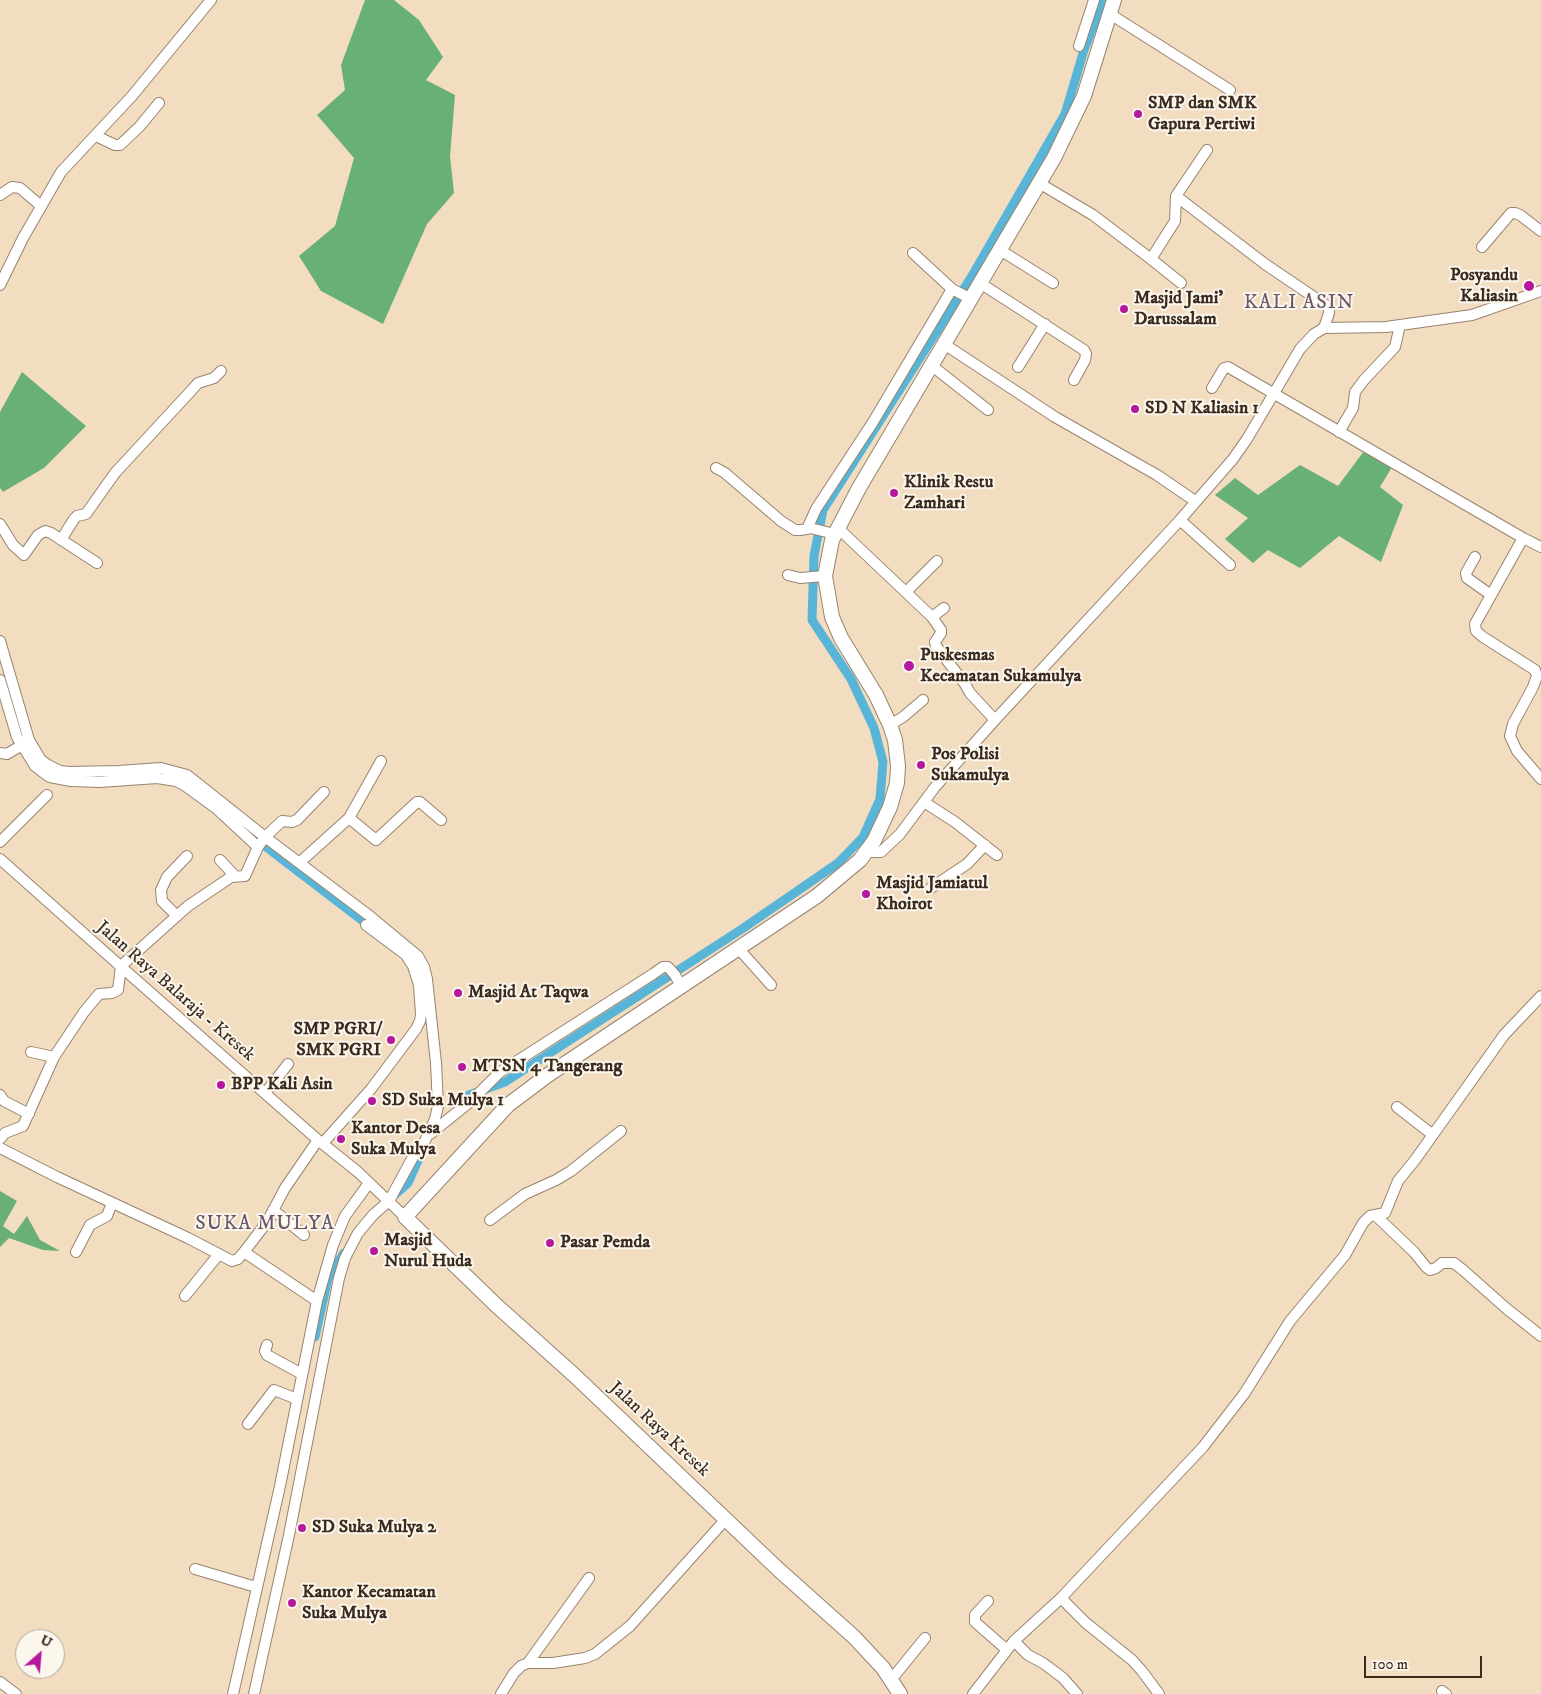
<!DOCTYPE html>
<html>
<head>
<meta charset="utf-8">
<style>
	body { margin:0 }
	#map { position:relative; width:1541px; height:1694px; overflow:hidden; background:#f3ddc0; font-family:"IM FELL DW Pica",serif }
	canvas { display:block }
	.north { position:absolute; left:15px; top:1629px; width:50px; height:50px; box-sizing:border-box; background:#fbf7ec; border:1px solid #aea59a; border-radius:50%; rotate:27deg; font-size:14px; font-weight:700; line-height:20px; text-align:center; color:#3b2a1e }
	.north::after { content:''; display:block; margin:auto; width:18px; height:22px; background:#b5179e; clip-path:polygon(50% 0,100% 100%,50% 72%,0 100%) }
	.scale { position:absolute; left:1364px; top:1656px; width:118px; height:22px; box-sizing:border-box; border:2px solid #3b2a1e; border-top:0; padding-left:6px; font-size:15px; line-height:18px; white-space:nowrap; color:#3b2a1e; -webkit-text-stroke:4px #fbf7ec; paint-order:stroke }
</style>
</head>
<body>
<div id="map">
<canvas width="1541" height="1694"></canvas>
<div class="north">U</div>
<div class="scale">100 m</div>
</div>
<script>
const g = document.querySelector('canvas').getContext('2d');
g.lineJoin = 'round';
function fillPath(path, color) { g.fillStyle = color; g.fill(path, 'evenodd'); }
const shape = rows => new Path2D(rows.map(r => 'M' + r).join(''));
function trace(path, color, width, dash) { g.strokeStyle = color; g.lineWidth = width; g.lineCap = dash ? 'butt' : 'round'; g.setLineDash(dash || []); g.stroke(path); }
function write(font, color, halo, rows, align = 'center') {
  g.font = font + ' "IM FELL DW Pica",serif'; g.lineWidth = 4; g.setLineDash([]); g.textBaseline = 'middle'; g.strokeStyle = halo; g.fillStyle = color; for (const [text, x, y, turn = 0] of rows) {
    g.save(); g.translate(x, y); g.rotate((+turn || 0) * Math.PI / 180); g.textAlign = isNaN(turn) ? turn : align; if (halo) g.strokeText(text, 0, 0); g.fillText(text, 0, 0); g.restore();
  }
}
fillPath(shape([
	[365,0,394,0,419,20,443,57,426,80,455,95,450,156,454,193,427,224,383,324,321,291,299,256,335,226,354,158,317,115,345,90,341,65],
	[22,372,86,426,44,468,3,492,0,488,0,412],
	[1364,451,1392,467,1380,487,1403,505,1381,562,1339,536,1300,568,1268,550,1253,563,1225,539,1248,518,1215,495,1235,478,1258,495,1300,465,1338,486],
	[0,1191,17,1201,3,1226,14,1234,27,1216,40,1240,60,1251,43,1250,9,1238,0,1247]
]), '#68b075');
trace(shape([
	[257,840,372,928],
	[458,1108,469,1095,505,1082,742,929,838,863,863,837,880,799,883,762,874,728,851,679,812,620,814,556,823,510,972,276,1065,114,1084,50,1103,0],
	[392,1197,408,1183,425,1145],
	[315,1337,328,1278,344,1253]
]), '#59b5d7', 9);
const minor = shape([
	[1110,14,1230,90],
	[1079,46,1094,0],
	[96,136,115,145,120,145,140,126,159,103],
	[1039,183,1093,215,1151,259,1175,221,1176,196,1207,150],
	[0,195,12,187,20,188,41,206],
	[1176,196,1265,264,1327,306,1329,308,1329,313,1324,328],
	[1482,247,1511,213,1515,213,1520,215,1541,231],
	[1000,250,1053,283],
	[913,253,952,289,971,299],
	[1151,259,1181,283],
	[980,283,1084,350,1086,354,1085,360,1074,380],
	[0,285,23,238,61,172,132,96,211,0],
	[944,344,1055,417,1157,475,1195,501],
	[931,365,988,410],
	[1018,367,1045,324],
	[1212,388,1224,368,1228,367,1523,538,1475,624,1476,631,1483,637,1535,670,1537,676,1533,687,1513,724,1510,736,1517,751,1541,779],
	[1339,432,1353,408,1355,392,1364,380,1395,347,1400,325],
	[716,468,725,473,781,521,795,530,802,530,810,528,835,534],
	[1180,520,1230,565],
	[0,524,13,545,24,555,38,535,45,531,51,533,97,563],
	[838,528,932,617,941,630,941,633,935,642,936,646,965,684,970,693,995,720],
	[807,529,816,509,873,422,952,289],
	[1523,538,1541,547],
	[61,540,74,519,77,516,86,514,115,473,189,393,198,383,214,378,221,371],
	[1475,557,1466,573,1467,578,1491,595],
	[788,575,800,578,825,576],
	[906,592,937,561],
	[932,617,944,608],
	[0,641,29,740,41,760,48,765,60,771,69,772,119,771,161,768,187,775,265,837,371,917,418,956,424,967,427,979,436,1063,438,1106,435,1119,424,1143,413,1157,389,1201,373,1215,358,1233,345,1258,339,1278,289,1535,254,1694],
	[0,680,17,737,35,766,44,773,50,777,71,781,99,782,157,778,176,781,184,785,217,809,258,847],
	[890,725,903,717,923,700],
	[0,753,7,754,22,745],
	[924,802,955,822,997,855],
	[349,818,381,761],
	[0,842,47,795],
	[867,852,881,852,900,834,935,787,995,720,1180,520,1233,459,1247,439,1300,349,1314,334,1324,328,1386,327,1472,315,1541,291],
	[0,859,127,972,318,1140,358,1172,405,1217],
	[220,860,235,876],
	[299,863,349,818,376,840,417,802,420,802,441,820],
	[931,888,967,864,985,845],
	[176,915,162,901,161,890,167,877,187,856],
	[738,948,771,985],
	[31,1052,54,1057],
	[266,1092,288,1064],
	[0,1095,4,1101,29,1114],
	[1397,1107,1433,1135],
	[430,1134,471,1101,500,1072,653,974,663,967,668,967,675,975,681,986],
	[0,1139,5,1133,23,1126,54,1057,84,1012,99,994,112,993,118,990,121,966,188,906,231,877,245,876,258,847,265,837,282,821,292,822,297,820,324,792],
	[323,1143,371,1089,416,1029,420,1021,421,1014,419,985,413,966,406,955,366,925],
	[0,1148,57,1177,188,1238,232,1261,238,1259,244,1252,267,1222,285,1188,318,1140],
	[273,1210,304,1235],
	[1375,1215,1414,1252,1426,1267,1430,1270,1436,1268,1442,1263,1454,1263,1463,1270,1507,1309,1541,1336],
	[490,1220,525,1194,556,1180,571,1171,621,1131],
	[76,1252,90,1225,107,1216,112,1203],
	[244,1252,317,1301],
	[185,1296,219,1254],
	[267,1345,265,1351,267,1355,302,1374],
	[248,1424,274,1390,297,1399],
	[195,1569,256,1587],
	[1061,1598,1086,1623,1132,1660,1142,1671,1159,1694],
	[988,1601,975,1615,975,1622,1007,1650],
	[1014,1641,1028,1655,1043,1663,1063,1678,1077,1694],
	[528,1663,589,1578],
	[891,1680,925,1638],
	[0,1682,16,1694],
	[1442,1691,1446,1694],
	[233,1694,280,1486,317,1301,333,1245,345,1216,369,1183],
	[501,1694,514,1673,521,1666,528,1663,553,1663,585,1658,595,1654,630,1626,726,1519],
	[973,1694,1014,1641,1061,1598,1203,1447,1244,1394,1290,1321,1345,1255,1363,1223,1370,1216,1385,1213,1398,1181,1415,1160,1504,1035,1541,996]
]);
const major = shape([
	[900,1694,883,1668,854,1637,779,1570,574,1375,497,1306,405,1217,508,1105,548,1075,817,896,860,860,874,841,890,807,897,783,898,766,895,740,890,725,876,695,841,638,832,617,825,576,832,540,859,488,1054,158,1084,96,1114,0]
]);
trace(minor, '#97846f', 12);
trace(major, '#97846f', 16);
trace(minor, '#fff', 10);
trace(major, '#fff', 14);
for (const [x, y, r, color] of [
	[1138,114,5,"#b5179e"],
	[1529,286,6,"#b5179e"],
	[1124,309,5,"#b5179e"],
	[1135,409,5,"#b5179e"],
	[894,493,5,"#b5179e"],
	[909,666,6,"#b5179e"],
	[921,765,5,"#b5179e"],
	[866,894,5,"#b5179e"],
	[458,993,5,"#b5179e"],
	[391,1040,5,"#b5179e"],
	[462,1067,5,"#b5179e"],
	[221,1085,5,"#b5179e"],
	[372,1101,5,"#b5179e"],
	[341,1139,5,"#b5179e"],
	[550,1243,5,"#b5179e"],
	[374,1251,5,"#b5179e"],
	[302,1528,5,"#b5179e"],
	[292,1603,5,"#b5179e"]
]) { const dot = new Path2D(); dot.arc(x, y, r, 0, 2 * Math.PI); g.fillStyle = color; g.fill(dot); trace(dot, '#fbf7ec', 2); }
write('bold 18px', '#3b2a1e', '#fbf7ec', [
	["SMP dan SMK",1148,104],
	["Gapura Pertiwi",1148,125],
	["Posyandu",1518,276,"right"],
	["Kaliasin",1518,297,"right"],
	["Masjid Jami'",1134,299],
	["Darussalam",1134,320],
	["SD N Kaliasin 1",1145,409],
	["Klinik Restu",904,483],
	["Zamhari",904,504],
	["Puskesmas",920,656],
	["Kecamatan Sukamulya",920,677],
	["Pos Polisi",931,755],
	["Sukamulya",931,776],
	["Masjid Jamiatul",876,884],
	["Khoirot",876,905],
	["Masjid At Taqwa",468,993],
	["SMP PGRI/",381,1030,"right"],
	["SMK PGRI",381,1051,"right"],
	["MTSN 4 Tangerang",472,1067],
	["BPP Kali Asin",231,1085],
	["SD Suka Mulya 1",382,1101],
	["Kantor Desa",351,1129],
	["Suka Mulya",351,1150],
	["Masjid",384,1241],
	["Nurul Huda",384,1262],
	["Pasar Pemda",560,1243],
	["SD Suka Mulya 2",312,1528],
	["Kantor Kecamatan",302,1593],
	["Suka Mulya",302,1614]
], 'left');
write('18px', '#3b2a1e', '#fbf7ec', [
	["Jalan Raya Balaraja - Kresek",175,992,41],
	["Jalan Raya Kresek",659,1430,43]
]);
g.letterSpacing = '1px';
write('20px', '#6a5769', '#fbf7ec', [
	["KALI ASIN",1299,304],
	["SUKA MULYA",265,1225]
]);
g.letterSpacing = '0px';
</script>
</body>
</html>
